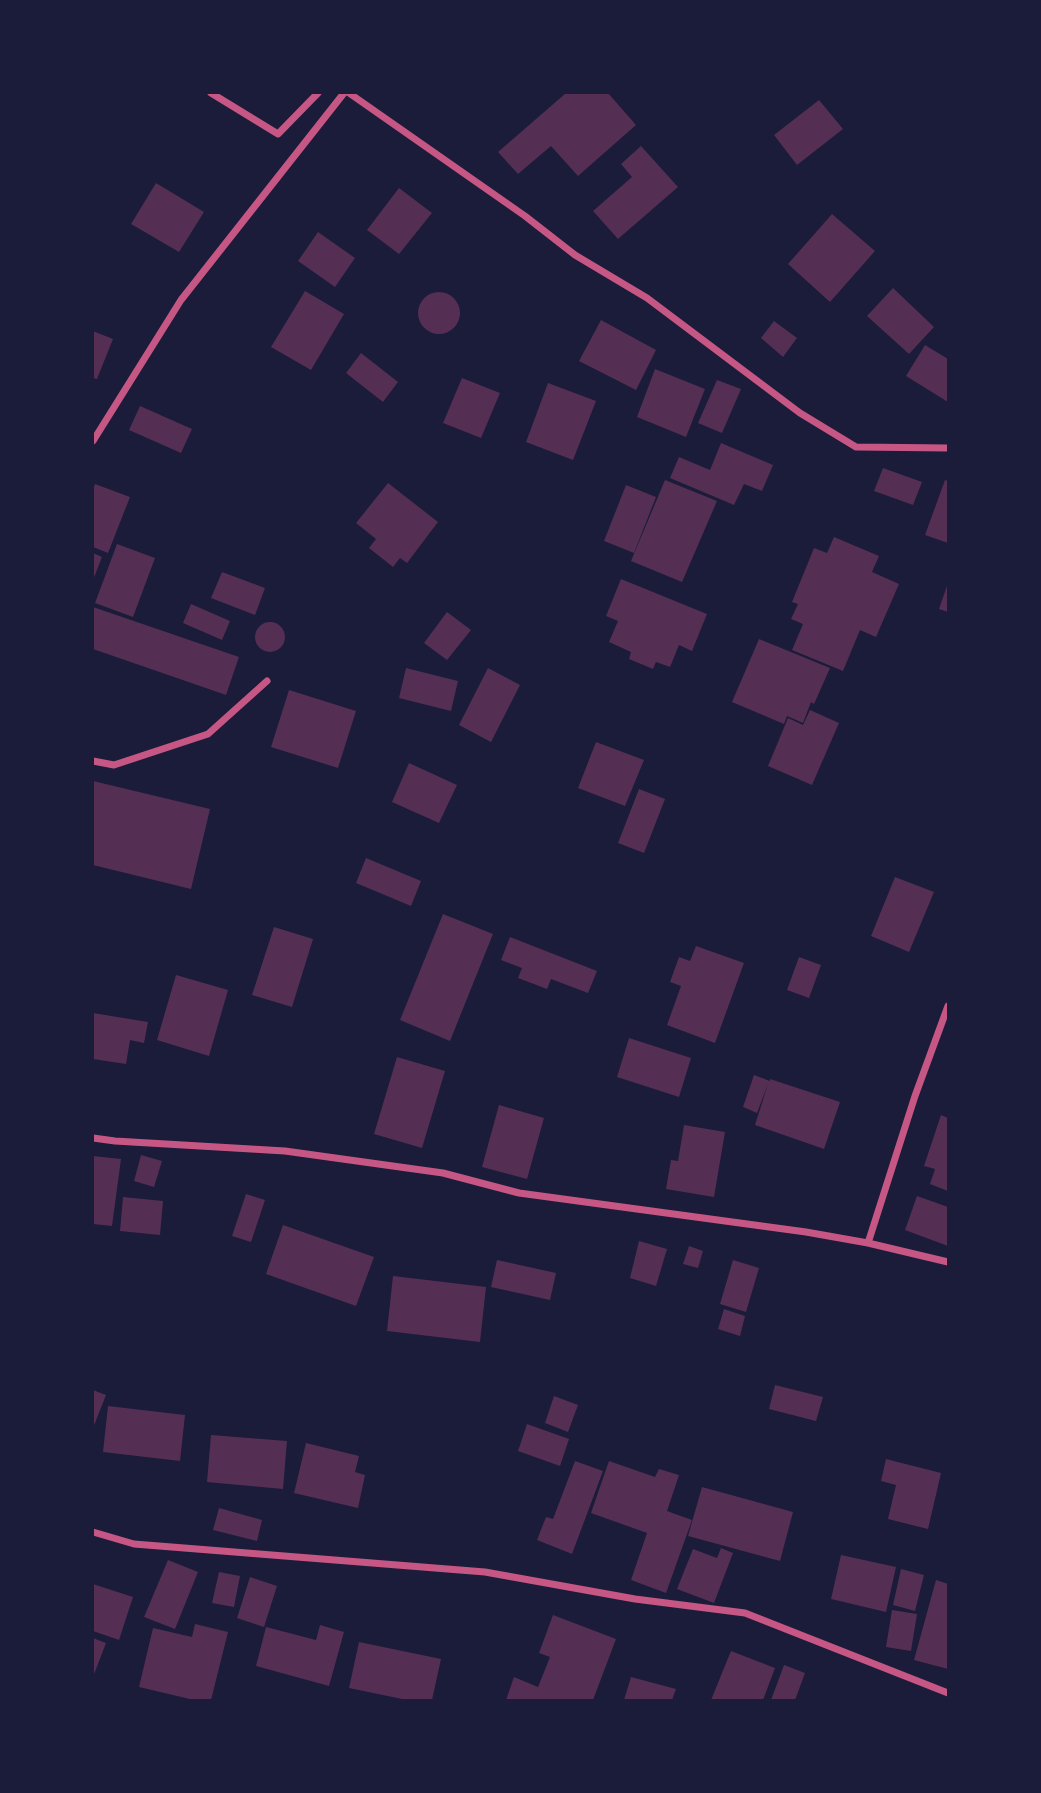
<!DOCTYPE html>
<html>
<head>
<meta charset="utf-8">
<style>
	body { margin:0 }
	#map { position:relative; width:1041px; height:1793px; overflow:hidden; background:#1b1b3a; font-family:"IBM Plex Sans",sans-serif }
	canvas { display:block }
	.frame { position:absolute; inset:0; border:94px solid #1b1b3a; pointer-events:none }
</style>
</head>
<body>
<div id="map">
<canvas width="1041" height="1793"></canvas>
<div class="frame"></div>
</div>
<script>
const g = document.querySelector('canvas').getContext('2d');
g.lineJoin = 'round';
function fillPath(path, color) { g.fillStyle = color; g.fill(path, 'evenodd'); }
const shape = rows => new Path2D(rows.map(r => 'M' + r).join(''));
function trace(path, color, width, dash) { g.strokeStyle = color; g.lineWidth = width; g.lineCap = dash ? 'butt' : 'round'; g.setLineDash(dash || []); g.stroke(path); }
fillPath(shape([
	[566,93,608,93,636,125,578,176,551,146,518,174,498,152],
	[819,100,843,129,797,165,774,135],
	[641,146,678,187,618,239,593,211,632,177,621,164],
	[156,183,204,212,179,252,131,224],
	[399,188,432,213,399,254,367,230],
	[832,214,875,251,830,302,788,264],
	[318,232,355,258,335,287,298,261],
	[893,288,934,327,909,354,867,316],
	[305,291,344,314,311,370,271,347],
	'418 313a21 21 0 1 1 42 0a21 21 0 1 1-42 0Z',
	[601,320,656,350,636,390,579,361],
	[774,321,797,338,783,357,761,338],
	[93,331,113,339,97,379,93,378],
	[925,345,948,359,948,402,906,376],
	[361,353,398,382,383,402,346,373],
	[655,369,705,389,686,437,637,417],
	[462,378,500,393,481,438,443,423],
	[717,380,741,389,722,433,698,423],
	[548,383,596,401,573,460,526,442],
	[140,406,192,429,181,453,129,430],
	[721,443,773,465,762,491,744,484,734,505,670,478,679,457,710,470],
	[883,468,922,482,913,505,874,491],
	[665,480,717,501,682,582,631,561],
	[945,480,948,481,948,543,925,535],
	[388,483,438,522,407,563,400,558,393,567,369,548,376,539,356,523],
	[95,484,130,497,108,553,93,547,93,489],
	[626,485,656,497,634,553,604,541],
	[834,537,879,556,872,572,899,584,876,637,860,630,843,671,792,650,803,624,791,619,798,604,792,602,814,548,827,553],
	[117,544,155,558,133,617,95,603],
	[93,553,102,557,93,580],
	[222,572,265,588,255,615,211,598],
	[621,579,707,614,692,651,679,645,670,667,656,662,653,669,629,659,631,652,609,642,618,621,606,616],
	[948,583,948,612,939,609],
	[191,604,230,621,222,640,183,623],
	[93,607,239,657,226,695,93,649],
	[447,612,471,630,447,660,424,643],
	'255 637a15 15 0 1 1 30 0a15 15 0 1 1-30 0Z',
	[759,639,830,668,814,704,811,702,803,723,787,716,784,724,732,702],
	[406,668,458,681,451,711,399,698],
	[488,668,520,685,491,742,459,725],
	[289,690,356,711,338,768,271,747],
	[810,710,839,723,812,785,768,766,788,718,803,725],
	[596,742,644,760,625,806,578,788],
	[409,763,457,785,439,823,392,802],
	[93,781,210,809,191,889,93,865],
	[639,789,665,799,644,853,618,843],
	[366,858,421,881,411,906,356,883],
	[895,877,934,892,909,952,871,936],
	[443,914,493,934,450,1041,400,1020],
	[274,927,313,939,292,1007,252,995],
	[510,937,597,971,588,993,551,979,547,989,518,978,522,968,501,960],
	[696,946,744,963,715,1043,667,1025,681,986,670,982,679,957,690,961],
	[799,957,821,965,809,998,787,990],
	[176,975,228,990,209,1056,157,1040],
	[93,1013,148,1022,144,1043,130,1040,126,1064,93,1059],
	[629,1038,691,1058,679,1097,617,1077],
	[397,1057,445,1071,422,1148,374,1134],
	[754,1075,770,1081,770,1079,840,1102,824,1149,755,1125,768,1084,757,1113,743,1107],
	[499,1105,544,1118,527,1179,482,1167],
	[941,1115,948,1118,948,1191,930,1184,935,1169,924,1166],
	[684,1125,725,1132,714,1197,666,1189,671,1160,678,1161],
	[141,1155,162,1161,154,1187,134,1181],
	[93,1156,121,1159,112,1226,93,1224],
	[246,1194,265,1200,251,1242,232,1236],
	[917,1196,948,1207,948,1246,905,1230],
	[123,1197,163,1201,160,1235,120,1231],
	[283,1225,374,1257,356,1306,266,1274],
	[639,1241,667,1249,656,1286,630,1278],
	[689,1246,703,1251,698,1268,683,1264],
	[497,1260,556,1273,550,1300,491,1287],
	[733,1260,759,1268,746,1312,720,1304],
	[393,1276,486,1287,480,1342,387,1331],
	[724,1309,745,1316,740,1336,718,1329],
	[775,1385,823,1397,816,1421,769,1409],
	[93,1390,106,1395,93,1428],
	[554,1396,578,1405,568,1432,545,1423],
	[108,1406,185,1415,180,1461,103,1452],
	[527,1424,569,1439,560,1466,518,1451],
	[211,1435,287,1441,283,1489,207,1482],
	[306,1443,359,1456,355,1472,365,1475,358,1508,294,1493],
	[886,1459,941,1473,928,1529,888,1519,896,1485,881,1481],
	[575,1461,603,1471,572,1554,537,1540,546,1517,553,1519],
	[609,1461,655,1477,659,1469,679,1475,667,1511,692,1520,666,1593,631,1580,647,1533,591,1513],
	[702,1487,793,1512,780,1561,688,1536],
	[219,1508,262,1520,257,1541,213,1530],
	[721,1548,733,1553,714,1603,677,1589,693,1549,717,1558],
	[841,1555,896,1567,886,1612,831,1599],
	[168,1560,198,1572,175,1629,144,1617],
	[901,1569,924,1575,915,1611,893,1605],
	[219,1572,240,1576,234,1607,212,1603],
	[250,1577,277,1586,264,1627,237,1618],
	[936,1580,948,1584,948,1669,914,1660],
	[93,1584,133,1597,119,1640,93,1631],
	[892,1610,917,1614,911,1651,886,1647],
	[553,1615,616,1639,593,1700,506,1700,514,1677,538,1687,550,1657,539,1653],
	[195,1624,228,1632,211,1700,194,1700,139,1687,153,1628,192,1637],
	[320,1625,344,1632,329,1686,256,1666,266,1627,316,1640],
	[93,1638,106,1643,93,1677],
	[359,1642,441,1659,432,1700,407,1700,349,1688],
	[731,1651,775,1668,763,1700,711,1700],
	[784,1665,805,1673,795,1700,771,1700],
	[631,1677,676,1689,672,1700,624,1700]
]), '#542f53');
trace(shape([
	[211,93,278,134,318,93],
	[349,93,525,216,575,255,647,298,800,413,856,447,948,448],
	[93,441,181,300,344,93],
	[93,761,114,765,208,734,267,681],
	[93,1138,115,1141,285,1151,443,1173,519,1193,806,1232,868,1243,948,1262],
	[868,1243,915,1096,948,1006],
	[93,1532,134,1544,485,1572,635,1599,745,1613,948,1693]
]), '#c65784', 7);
</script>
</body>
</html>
